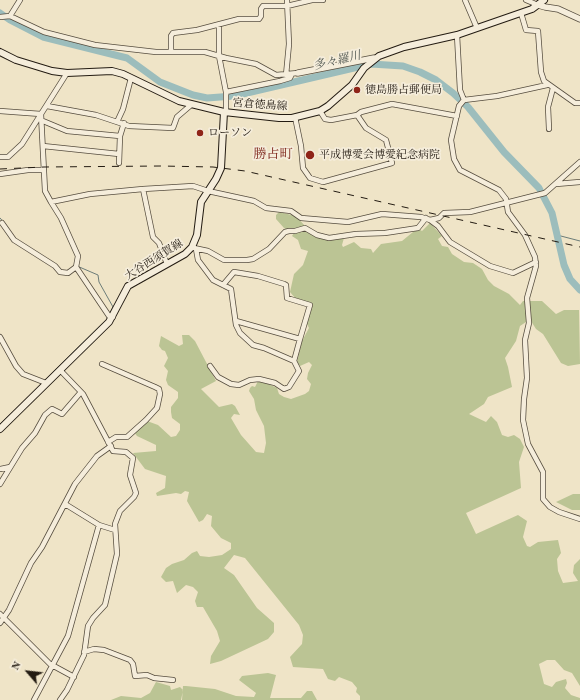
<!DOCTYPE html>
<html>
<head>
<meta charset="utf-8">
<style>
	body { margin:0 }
	#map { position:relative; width:580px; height:700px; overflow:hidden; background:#efe4c7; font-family:"Old Standard TT",serif }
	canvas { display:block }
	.north { position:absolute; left:8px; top:652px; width:40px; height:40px; -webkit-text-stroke:3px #f5eddb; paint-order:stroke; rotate:298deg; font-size:11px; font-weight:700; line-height:16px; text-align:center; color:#231b12 }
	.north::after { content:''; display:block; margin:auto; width:14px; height:18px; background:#231b12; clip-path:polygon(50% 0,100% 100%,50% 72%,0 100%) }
</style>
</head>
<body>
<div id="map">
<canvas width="580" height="700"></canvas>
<div class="north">N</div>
</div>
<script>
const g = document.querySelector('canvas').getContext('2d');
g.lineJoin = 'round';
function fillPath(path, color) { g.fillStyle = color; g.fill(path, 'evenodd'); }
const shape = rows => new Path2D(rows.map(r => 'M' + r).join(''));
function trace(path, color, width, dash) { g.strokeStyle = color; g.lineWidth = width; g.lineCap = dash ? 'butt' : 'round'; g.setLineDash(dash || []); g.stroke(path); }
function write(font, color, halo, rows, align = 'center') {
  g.font = font + ' "Old Standard TT","Noto Serif JP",serif'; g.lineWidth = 3.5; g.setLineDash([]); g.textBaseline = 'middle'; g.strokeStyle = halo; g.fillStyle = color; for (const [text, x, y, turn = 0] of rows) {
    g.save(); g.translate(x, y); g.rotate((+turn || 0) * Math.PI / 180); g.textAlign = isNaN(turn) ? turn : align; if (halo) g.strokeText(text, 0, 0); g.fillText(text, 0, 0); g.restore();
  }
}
fillPath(shape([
	[279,212,296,216,314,236,344,238,342,245,343,247,354,242,361,248,371,249,373,253,381,244,402,241,413,232,419,229,422,231,430,223,442,236,438,239,442,246,448,247,452,254,464,262,473,263,482,269,488,280,494,286,509,294,520,305,523,301,542,301,556,314,564,310,579,310,580,364,568,366,561,363,543,334,536,329,531,321,526,322,520,326,516,341,505,358,508,367,512,387,488,397,484,404,469,414,486,422,491,416,497,422,502,435,508,437,514,435,520,439,524,447,519,462,521,488,466,513,476,534,518,515,527,521,523,537,527,546,530,547,538,542,558,540,561,553,557,559,558,571,563,583,578,581,573,573,574,565,580,559,580,686,572,673,564,670,555,660,547,660,539,664,544,684,552,687,556,682,566,679,567,683,565,688,571,695,580,698,580,700,360,700,360,696,356,692,357,688,352,682,339,677,335,681,328,679,323,669,293,667,290,657,302,644,303,635,299,625,245,558,234,555,224,568,234,575,257,608,274,623,274,632,268,639,221,661,210,664,211,656,220,641,217,631,203,607,197,607,195,601,198,592,193,587,186,585,177,593,173,581,166,582,161,577,166,568,172,564,184,560,192,553,197,551,200,556,209,557,222,555,231,549,231,543,221,538,211,526,212,516,207,514,203,520,199,522,187,501,189,492,185,491,181,494,176,493,157,496,156,493,165,488,166,476,145,469,133,453,156,451,156,445,137,436,134,432,147,421,158,425,171,437,176,436,180,430,180,424,172,418,171,412,171,407,178,398,178,392,168,385,166,380,168,371,164,366,168,358,165,351,162,350,159,346,161,336,179,346,183,344,182,335,189,335,195,341,216,381,201,389,219,407,232,404,235,406,240,415,234,414,231,418,241,435,256,452,264,453,266,443,264,426,256,410,254,399,249,391,250,388,252,386,255,387,258,381,262,381,277,388,279,394,284,397,291,399,305,394,309,391,311,384,307,379,308,373,312,365,309,362,300,366,297,362,302,341,309,328,306,322,309,304,296,299,290,292,294,274,303,265,308,251,301,249,298,240,292,236,294,233,284,228,276,219,276,215],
	[573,494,580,494,580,510,572,510,556,502],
	[268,673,276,675,270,698,301,698,307,691,312,691,317,700,182,700,183,686,186,686,215,689,236,696,254,697,256,693,239,680,242,676],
	[156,682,170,686,171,690,180,687,183,690,181,700,111,700,121,696,141,698,150,693]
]), '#bbc494');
trace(shape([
	[0,218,6,225],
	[557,235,580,241],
	[77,266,98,275,99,282,113,307,111,311],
	[45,380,107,319],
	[32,393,42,384],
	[0,424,14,411]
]), '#6c7c78', 1);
trace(shape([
	[0,13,10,20,43,37,127,58,160,82,193,95,207,98,234,96,371,64,403,66,420,72,436,80,453,93,468,107,504,152,539,188,552,213,564,265,570,279,580,290]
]), '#9cbdbc', 7);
const minor = shape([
	[465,0,477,28],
	[526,0,538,5],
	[521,13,526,30,538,31,541,72,544,81,575,103,580,103],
	[10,16,20,0],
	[0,17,10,16,44,32,95,45,156,52,205,52,226,58,256,64,276,75,298,73],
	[219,25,219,56,226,92,226,110,224,112],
	[457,35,460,90,464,100,459,106,451,140,454,159,460,170,499,190,506,199,508,212,525,235,535,257,536,266,527,298,529,323,525,340,527,378,524,399,523,420,528,444,543,472,543,499,550,507,559,512,580,519],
	[171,51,171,36,173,33,197,30,239,19,259,19,261,16,261,9,263,6,287,6,312,0,323,0],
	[286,75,289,44,287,0],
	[226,92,280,81,290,78,292,74],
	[464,100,497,96,547,85],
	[47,106,96,115,129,126,173,128,177,117,191,105],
	[0,111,41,114,45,191,51,202,90,194,143,189,193,186,208,191,254,201,266,208,291,211,301,218,348,222,382,214,421,217,430,220,439,218,444,213,470,212,545,193,580,162],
	[320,111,325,119,331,120,357,115,361,112,392,104,457,116],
	[295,117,301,146,303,168,310,178,323,182,392,163,386,140,366,128,357,115],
	[43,121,67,131,120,136],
	[117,122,123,109,131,78],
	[549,129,548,107,553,88],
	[43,146,119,154],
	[0,157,8,157,22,144,67,73],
	[119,163,120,136,124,123],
	[0,174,28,170,44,170],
	[556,184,580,182],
	[143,189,153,237,159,243,167,264],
	[430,220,438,226,450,242,490,266,513,273,536,262],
	[2,223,14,240,55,266,60,272,68,273,76,267,78,256,61,218,51,202],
	[194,248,208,251,224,260,247,260,253,259,269,249,285,232,289,231,295,231,305,228,317,235,329,238,356,234,385,233,418,228,426,218],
	[196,249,198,260,213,280,231,289,236,325,240,333,253,345,264,348,294,361,299,371,289,387,284,389,275,383,259,379,250,380,239,385,231,384,218,377,210,366],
	[76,267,109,316,113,317],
	[223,285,234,272,258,276,284,284,286,285,287,298,310,305,300,339,236,321],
	[0,337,16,366,23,374,46,383],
	[294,361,300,339],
	[102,364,155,387,159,389,160,394,157,408,146,420,127,437,116,437,108,442],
	[60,370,83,394,113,451,126,452,133,458,130,475,136,493,134,497,120,511,115,524,117,554,105,605,93,618,88,626,84,655,67,690,60,700],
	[0,469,10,467],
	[0,484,22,448,35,433,45,415,52,409,62,414,81,392],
	[99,525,115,530],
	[0,614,50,664,74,677],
	[0,623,9,610,31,563,42,547,75,484,97,456,111,446],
	[84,652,94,649,104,650,130,660,133,664,135,676,147,675,154,678,173,680],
	[34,700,68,636,99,525,65,504]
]);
const tertiary = shape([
	[538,5,545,7,558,9,580,19],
	[298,73,374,58]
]);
const secondary = shape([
	[0,52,16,60,52,71,67,73,112,71,123,74,179,101,224,112,279,118,292,118,320,111,328,106,352,85,364,68,379,56,404,47,457,35,532,9,544,0],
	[0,429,109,322,128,286,185,254,192,247,197,235,201,202,216,179,221,168,224,112]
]);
trace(minor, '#564d3f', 6);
trace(tertiary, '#564d3f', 7);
trace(secondary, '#231b12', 8);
trace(minor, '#f5eddb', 4.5);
trace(tertiary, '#f5eddb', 5.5);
trace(secondary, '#f5eddb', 6);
trace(shape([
	[0,169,44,167,161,166,213,167,245,171,580,247]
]), '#231b12', 1, [7, 7]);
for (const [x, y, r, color] of [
	[357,90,4,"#8f2418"],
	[200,133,4,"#8f2418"],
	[310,155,5,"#8f2418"]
]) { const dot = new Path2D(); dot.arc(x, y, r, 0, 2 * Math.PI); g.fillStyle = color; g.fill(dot); trace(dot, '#f5eddb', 1.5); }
write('11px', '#231b12', '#f5eddb', [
	["徳島勝占郵便局",365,90],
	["ローソン",208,133],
	["平成博愛会博愛紀念病院",319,155]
], 'left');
write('11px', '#231b12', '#f5eddb', [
	["宮倉徳島線",260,105,4],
	["大谷西須賀線",154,260,-32]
]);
write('italic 12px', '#4d544e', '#f5eddb', [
	["多々羅川",337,61,-13]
]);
write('13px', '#7a1f14', '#f5eddb', [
	["勝占町",273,155]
]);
</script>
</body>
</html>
